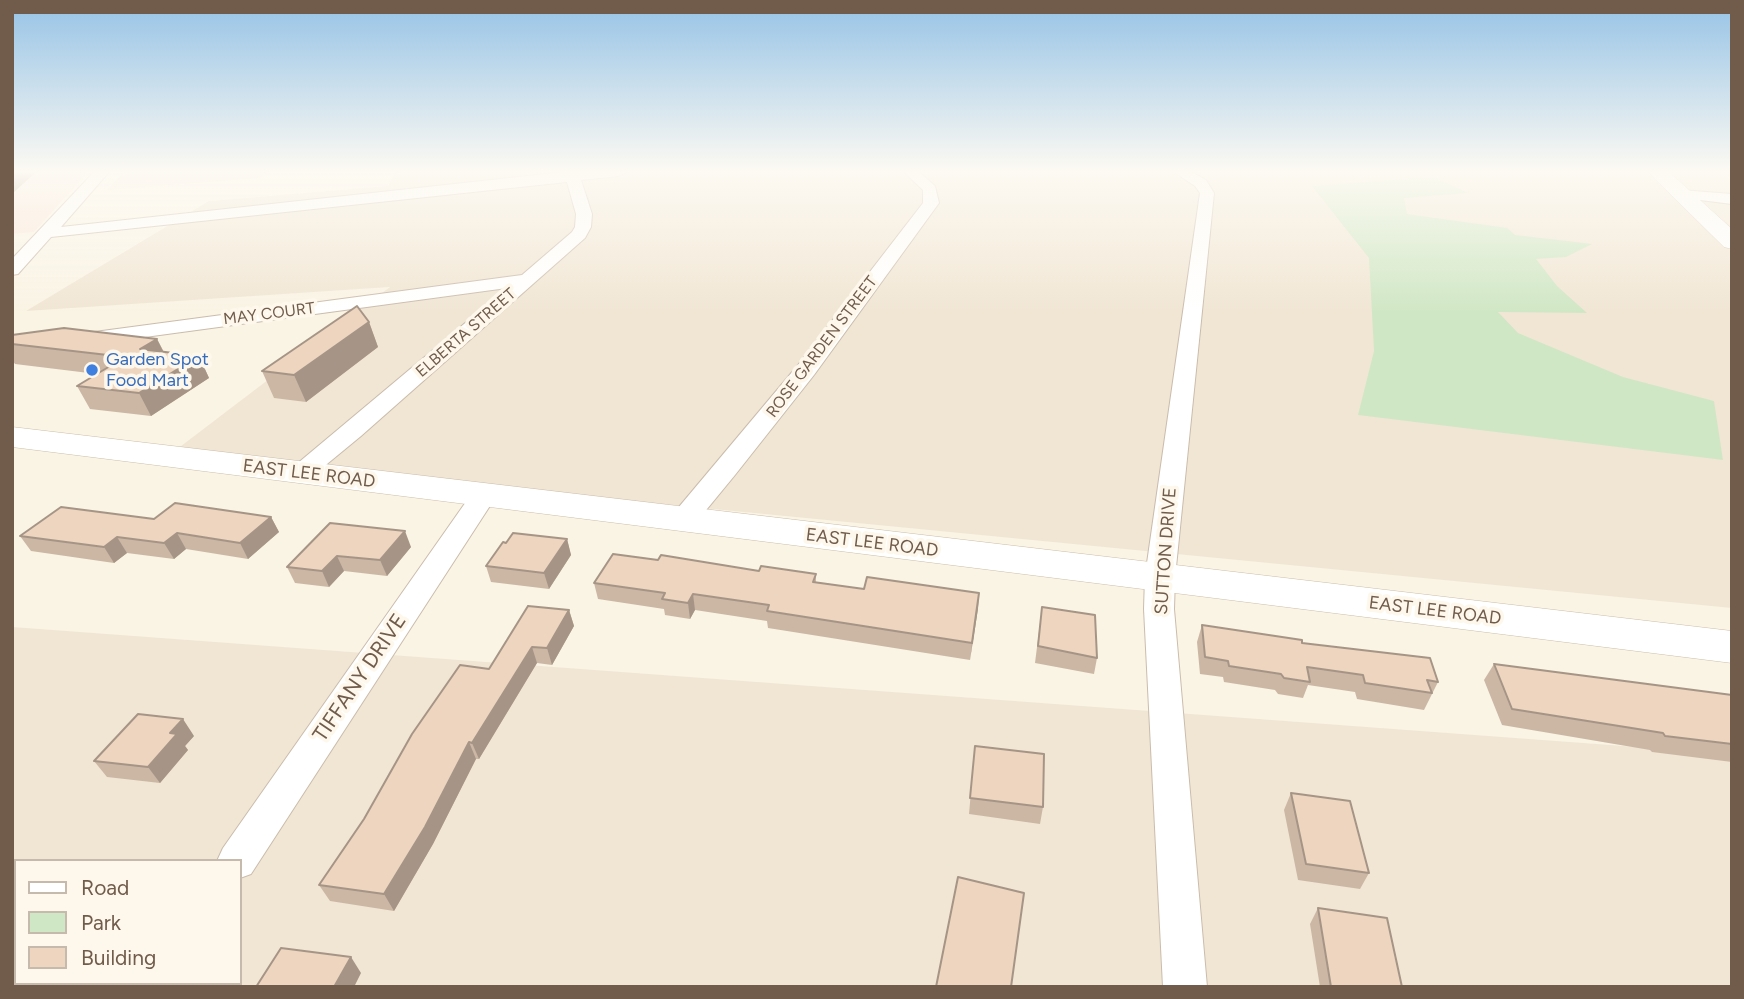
<!DOCTYPE html>
<html>
<head>
<meta charset="utf-8">
<style>
	body { margin:0 }
	#map { position:relative; width:1744px; height:999px; overflow:hidden; background:#faf4e5; font-family:Figtree,sans-serif }
	canvas { display:block }
	.frame { position:absolute; inset:0; border:14px solid #715c4c; pointer-events:none }
	.legend { position:absolute; left:14px; top:859px; width:228px; height:126px; box-sizing:border-box; background:#fdf8eb; border:2px solid #c5baab; margin:0; padding:9px 12px; list-style:none; font-size:21px; color:#715c4c }
	.legend li { display:flex; align-items:center; gap:14px; height:35px }
	.legend b { width:35px; border:2px solid #c5baab }
</style>
</head>
<body>
<div id="map">
<canvas width="1744" height="999"></canvas>
<div class="frame"></div>
<ul class="legend">
<li><b style="height:9px;background:#fff"></b>Road</li>
<li><b style="height:19px;background:#d0e7c5"></b>Park</li>
<li><b style="height:19px;background:#edd5bf"></b>Building</li>
</ul>
</div>
<script>
const g = document.querySelector('canvas').getContext('2d');
g.lineJoin = 'round';
function fillPath(path, color) { g.fillStyle = color; g.fill(path, 'evenodd'); }
const shape = rows => new Path2D(rows.map(r => 'M' + r).join(''));
function trace(path, color, width, dash) { g.strokeStyle = color; g.lineWidth = width; g.lineCap = dash ? 'butt' : 'round'; g.setLineDash(dash || []); g.stroke(path); }
function write(font, color, halo, rows, align = 'center') {
  g.font = font + ' Figtree,sans-serif'; g.lineWidth = 7; g.setLineDash([]); g.textBaseline = 'middle'; g.strokeStyle = halo; g.fillStyle = color; for (const [text, x, y, turn = 0] of rows) {
    g.save(); g.translate(x, y); g.rotate((+turn || 0) * Math.PI / 180); g.textAlign = isNaN(turn) ? turn : align; if (halo) g.strokeText(text, 0, 0); g.fillText(text, 0, 0); g.restore();
  }
}
fillPath(shape([
	[396,172,1732,172,1732,608,168,456,390,287,26,311,209,201,388,186],
	[12,627,1732,754,1732,987,12,987],
	[16,861,240,861,240,983,16,983]
]), '#f1e6d4');
fillPath(shape([
	[12,172,88,172,34,232,12,234],
	[124,172,266,172,260,178,107,190]
]), '#fae6d9');
fillPath(shape([
	[1433,176,1468,193,1404,198,1407,214,1507,228,1515,235,1592,244,1566,257,1536,259,1557,286,1587,313,1498,312,1518,333,1623,377,1714,401,1723,460,1358,415,1374,351,1369,258,1312,186]
]), '#d0e7c5');
const street = shape([
	[94,172,109,172,61,227,564,172,626,172,619,176,581,180,592,214,591,227,585,238,361,436,310,478,301,481,292,478,288,473,292,468,507,288,12,355,12,343,522,275,572,232,575,227,576,214,567,182,51,237,18,274,12,275,12,259,94,172],
	[904,172,919,172,935,186,939,203,814,375,735,475,693,526,683,528,673,526,669,520,673,514,798,365,923,203,923,190,904,172],
	[1174,172,1191,172,1206,180,1214,193,1175,577,1174,609,1207,987,1163,987,1144,609,1145,577,1200,193,1195,186,1174,172],
	[1681,190,1732,194,1732,204,1676,197,1674,194,1676,191,1681,190],
	[484,487,493,489,497,495,251,874,240,878,240,861,217,861,223,848,475,489,484,487],
	[131,983,176,983,174,987,130,987,131,983]
]);
const secondary = shape([
	[1648,172,1669,172,1732,229,1732,249,1724,247,1648,172],
	[12,427,1732,631,1732,663,12,447,12,427]
]);
trace(street, '#cbbcac', 2);
trace(secondary, '#cdbdaa', 1);
fillPath(street, '#fff');
fillPath(secondary, '#fff');
fillPath(shape([
	[369,322,378,347,306,402,274,398,262,371],
	[12,335,157,339,164,352,199,356,209,378,151,416,90,409,77,386,97,374,15,364,12,360],
	[271,517,279,532,248,559,186,549,174,559,127,553,114,563,31,551,20,536,154,519],
	[330,523,411,547,387,576,344,571,329,587,295,583,287,567],
	[567,539,571,555,549,589,491,582,486,566],
	[658,560,759,571,816,574,816,582,864,589,979,593,970,660,768,628,767,621,695,610,690,619,665,615,664,609,598,599,594,583],
	[1042,607,1097,658,1094,674,1035,663],
	[569,610,574,626,552,665,537,663,479,759,476,759,433,844,394,911,330,901,319,885,364,819,489,669],
	[1202,625,1302,643,1438,682,1424,710,1357,699,1355,692,1308,685,1303,698,1278,694,1275,690,1224,682,1223,677,1200,674,1197,642],
	[1494,664,1732,695,1732,762,1652,752,1650,750,1502,725,1484,680],
	[194,736,185,746,188,750,160,783,107,777,94,761],
	[975,746,1043,807,1040,824,969,814],
	[1291,793,1369,873,1360,889,1298,880,1284,810],
	[12,868,16,869,16,974,12,973],
	[1318,908,1402,987,1320,987,1310,924]
]), '#ccb7a4');
fillPath(shape([
	[12,172,36,172,12,194],
	[369,322,378,347,306,402,294,375],
	[157,339,168,361,140,349],
	[199,356,209,378,151,416,139,393],
	[271,517,279,532,248,559,240,543],
	[405,531,411,547,387,576,380,560],
	[177,533,186,549,174,559,164,543],
	[117,537,127,553,114,563,104,547],
	[567,539,571,555,549,589,544,573],
	[337,556,344,571,329,587,322,571],
	[979,593,978,609,970,660,972,643],
	[693,594,695,610,690,619,688,603],
	[569,610,574,626,552,665,547,648],
	[532,647,537,663,479,759,472,743],
	[183,719,194,736,185,746,188,750,160,783,148,767,170,733],
	[469,742,476,759,433,844,394,911,384,894],
	[351,957,361,973,354,987,334,987]
]), '#a69586');
const building = shape([
	[357,306,369,322,294,375,262,371,357,306],
	[64,328,157,339,140,349,199,356,139,393,77,386,125,357,12,344,12,335,64,328],
	[175,503,271,517,240,543,177,533,164,543,117,537,104,547,20,536,61,507,154,519,175,503],
	[330,523,405,531,380,560,337,556,322,571,287,567,330,523],
	[513,533,567,539,544,573,486,566,503,542,506,543,513,533],
	[613,554,658,560,661,555,759,571,761,566,816,574,813,582,864,589,867,577,979,593,972,643,767,611,769,605,693,594,688,603,662,599,665,593,594,583,613,554],
	[528,606,569,610,547,648,532,647,472,743,469,742,425,827,384,894,319,885,364,819,412,734,460,665,489,669,528,606],
	[1042,607,1095,615,1097,658,1038,646,1042,607],
	[1202,625,1302,640,1302,643,1430,658,1438,682,1427,680,1432,693,1365,683,1363,675,1307,667,1310,682,1284,678,1281,674,1229,666,1228,661,1205,657,1202,625],
	[1494,664,1732,695,1732,744,1665,736,1663,733,1512,709,1494,664],
	[138,714,183,719,170,733,177,734,148,767,94,761,138,714],
	[975,746,1044,754,1043,807,970,798,975,746],
	[1291,793,1350,801,1369,873,1306,864,1291,793],
	[12,868,16,869,16,957,13,960,12,960,12,868],
	[958,877,1024,893,1011,987,936,987,958,877],
	[1318,908,1387,918,1402,987,1331,987,1318,908],
	[281,948,351,957,334,987,256,987,281,948]
]);
fillPath(building, '#edd5bf');
trace(building, '#a69586', 2);
const sky = g.createLinearGradient(0, 0, 0, 312);
sky.addColorStop(0, '#96c3e6');
sky.addColorStop(0.55, '#fdfaf3');
sky.addColorStop(1, '#fdfaf300');
g.fillStyle = sky;
g.fillRect(0, 0, 1744, 312);
for (const [x, y, r, color] of [
	[92,370,7,"#3f7fe0"]
]) { const dot = new Path2D(); dot.arc(x, y, r, 0, 2 * Math.PI); g.fillStyle = color; g.fill(dot); trace(dot, '#fdf8eb', 2.5); }
write('16px', '#715c4c', '#fdf8eb', [
	["MAY COURT",269,314,-7],
	["ELBERTA STREET",466,333,-41],
	["ROSE GARDEN STREET",822,347,-53]
]);
write('18px', '#366cbe', '#fdf8eb', [
	["Garden Spot",106,360],
	["Food Mart",106,381]
], 'left');
write('18px', '#715c4c', '#fdf8eb', [
	["EAST LEE ROAD",309,474,7],
	["EAST LEE ROAD",872,543,7],
	["SUTTON DRIVE",1166,551,-86],
	["EAST LEE ROAD",1435,611,7]
]);
write('21px', '#715c4c', '#fdf8eb', [
	["TIFFANY DRIVE",360,678,-56]
]);
</script>
</body>
</html>
